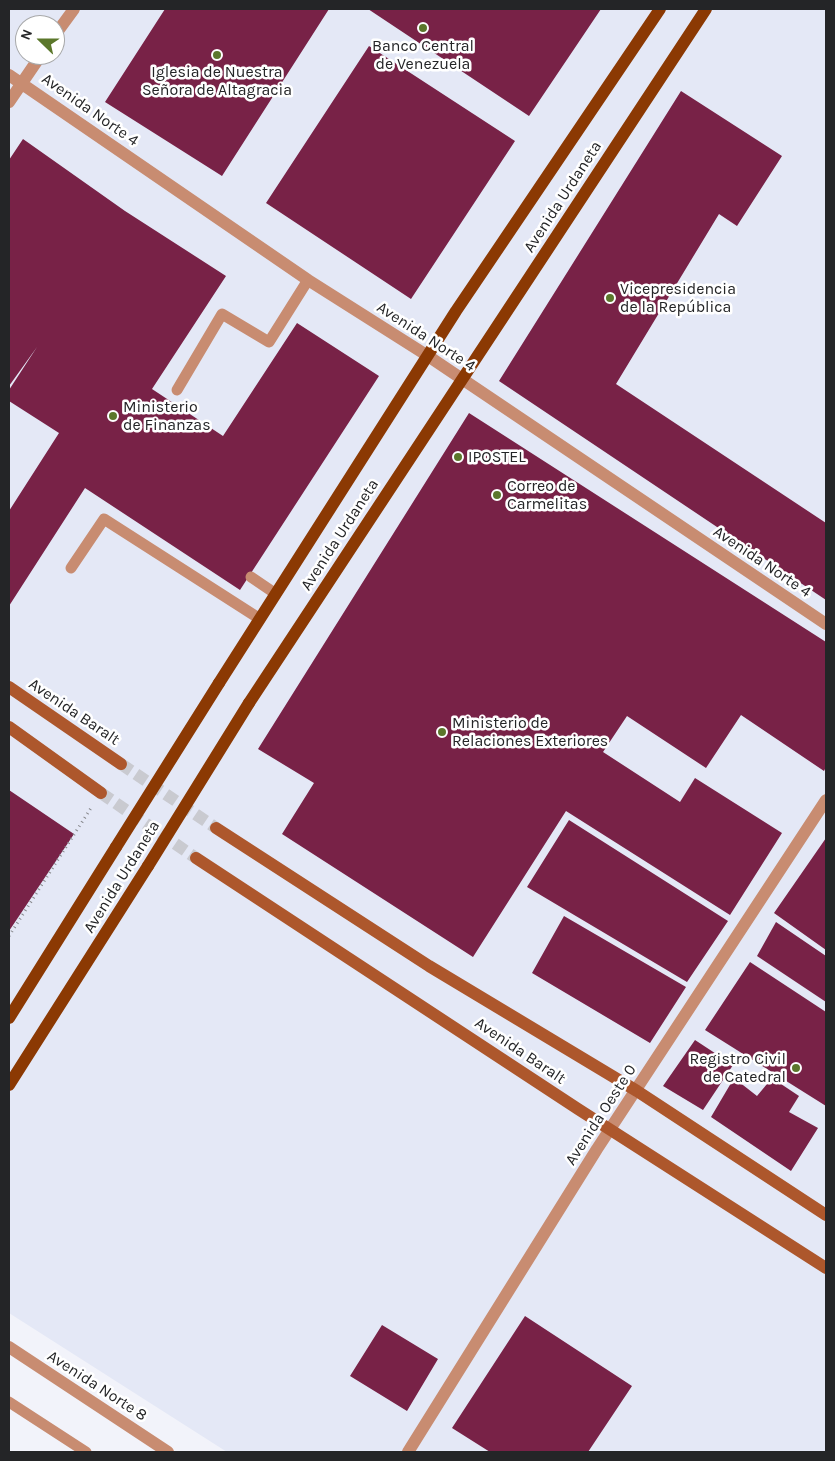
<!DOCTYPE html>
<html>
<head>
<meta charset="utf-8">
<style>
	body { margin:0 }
	#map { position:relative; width:835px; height:1461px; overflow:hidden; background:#f2f3fa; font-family:Karla,sans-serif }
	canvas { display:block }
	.frame { position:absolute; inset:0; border:10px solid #242527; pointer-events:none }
	.north { position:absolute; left:15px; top:15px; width:50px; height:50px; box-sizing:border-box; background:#fff; border:1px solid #a7a8a9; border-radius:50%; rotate:292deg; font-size:14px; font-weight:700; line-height:20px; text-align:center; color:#242527 }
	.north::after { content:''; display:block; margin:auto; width:18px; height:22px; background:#5b772b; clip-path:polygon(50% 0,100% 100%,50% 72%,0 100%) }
</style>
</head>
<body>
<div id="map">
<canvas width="835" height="1461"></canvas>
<div class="frame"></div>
<div class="north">N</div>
</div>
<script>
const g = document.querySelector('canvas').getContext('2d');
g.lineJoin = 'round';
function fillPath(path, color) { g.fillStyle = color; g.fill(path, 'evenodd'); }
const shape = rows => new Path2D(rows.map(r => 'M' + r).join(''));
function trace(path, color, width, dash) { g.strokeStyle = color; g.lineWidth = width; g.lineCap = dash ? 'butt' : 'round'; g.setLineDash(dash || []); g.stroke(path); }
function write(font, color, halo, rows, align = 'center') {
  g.font = font + ' Karla,sans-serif'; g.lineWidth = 5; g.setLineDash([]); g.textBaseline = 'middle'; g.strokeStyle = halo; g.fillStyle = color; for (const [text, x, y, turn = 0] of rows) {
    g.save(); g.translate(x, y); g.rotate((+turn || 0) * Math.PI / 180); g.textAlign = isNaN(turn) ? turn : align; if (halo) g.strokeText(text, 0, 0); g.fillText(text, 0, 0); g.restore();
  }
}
fillPath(shape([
	[9,9,826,9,826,1452,227,1452,9,1313],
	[25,25,55,25,55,55,25,55]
]), '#e4e8f6');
fillPath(shape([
	[165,9,329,9,222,176,105,102],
	[368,9,601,9,529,116],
	[369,46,515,141,411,299,266,203],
	[681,91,782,156,737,226,719,214,616,384,826,523,826,600,499,381],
	[23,139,125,211,226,276,152,389,223,436,297,323,379,376,240,590,85,488,9,606,9,511,59,433,9,401,9,390,37,347,9,386,9,160],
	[469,413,826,642,826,767,824,771,741,715,706,768,627,716,603,752,680,802,695,778,782,833,730,915,566,811,473,957,282,834,314,783,258,749],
	[9,790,74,834,9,931],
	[569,820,728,921,687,982,527,887],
	[826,838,826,950,774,913],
	[564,916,686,987,650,1043,532,973],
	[776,922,826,956,826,1002,757,956],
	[750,962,826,1012,826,1106,705,1030],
	[695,1040,733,1065,703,1110,663,1086],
	[734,1078,757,1096,772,1078,799,1096,789,1112,818,1128,791,1171,711,1117],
	[525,1316,632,1386,588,1452,490,1452,452,1428],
	[382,1325,438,1359,407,1411,350,1376]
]), '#782247');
trace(shape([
	[121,764,216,828],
	[101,793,196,858]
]), '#c9cad0', 12, [12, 6]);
trace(shape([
	[9,936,91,808]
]), '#87888c', 3, [1, 4]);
trace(shape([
	[177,390,222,314,269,342,308,280],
	[71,568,104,519,260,619],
	[251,577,276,594],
	[9,1402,86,1452]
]), '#c88c71', 11);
trace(shape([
	[55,35,74,9],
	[9,75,308,280,428,356,826,624],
	[9,102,41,55],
	[9,1347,168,1452],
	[408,1452,597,1149,826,800]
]), '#c88c71', 12);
trace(shape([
	[9,687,121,764],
	[9,727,101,793],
	[216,828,429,966,637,1091,826,1215],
	[196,858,578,1109,826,1268]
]), '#ad572c', 12);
trace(shape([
	[219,683,456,311,660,9],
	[249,703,706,9],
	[9,1018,116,847],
	[9,1085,148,866]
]), '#8b3903', 12);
trace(shape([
	[116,847,219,683],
	[148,866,249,703]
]), '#8b3903', 12);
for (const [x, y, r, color] of [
	[423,28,5,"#5b772b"],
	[217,55,5,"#5b772b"],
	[610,298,5,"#5b772b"],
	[113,416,5,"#5b772b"],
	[458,457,5,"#5b772b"],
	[497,495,5,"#5b772b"],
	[442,732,5,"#5b772b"],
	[796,1068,5,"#5b772b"]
]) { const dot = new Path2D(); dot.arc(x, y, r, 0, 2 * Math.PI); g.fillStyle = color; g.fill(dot); trace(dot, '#fff', 2); }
write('16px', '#242527', '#fff', [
	["Banco Central",423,46,"center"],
	["de Venezuela",423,64,"center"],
	["Iglesia de Nuestra",217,72,"center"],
	["Señora de Altagracia",217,90,"center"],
	["Vicepresidencia",620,289],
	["de la República",620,307],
	["Ministerio",123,407],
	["de Finanzas",123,425],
	["IPOSTEL",468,457],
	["Correo de",507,486],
	["Carmelitas",507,504],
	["Ministerio de",452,723],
	["Relaciones Exteriores",452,741],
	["Registro Civil",786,1059,"right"],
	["de Catedral",786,1077,"right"]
], 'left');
write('16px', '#242527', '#fff', [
	["Avenida Norte 4",90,110,35],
	["Avenida Urdaneta",563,197,-57],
	["Avenida Norte 4",426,337,33],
	["Avenida Urdaneta",340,535,-57],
	["Avenida Norte 4",762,562,34],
	["Avenida Baralt",74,712,34],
	["Avenida Urdaneta",122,877,-58],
	["Avenida Baralt",520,1051,34],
	["Avenida Oeste 0",601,1115,-57],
	["Avenida Norte 8",97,1386,33]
]);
</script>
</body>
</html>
